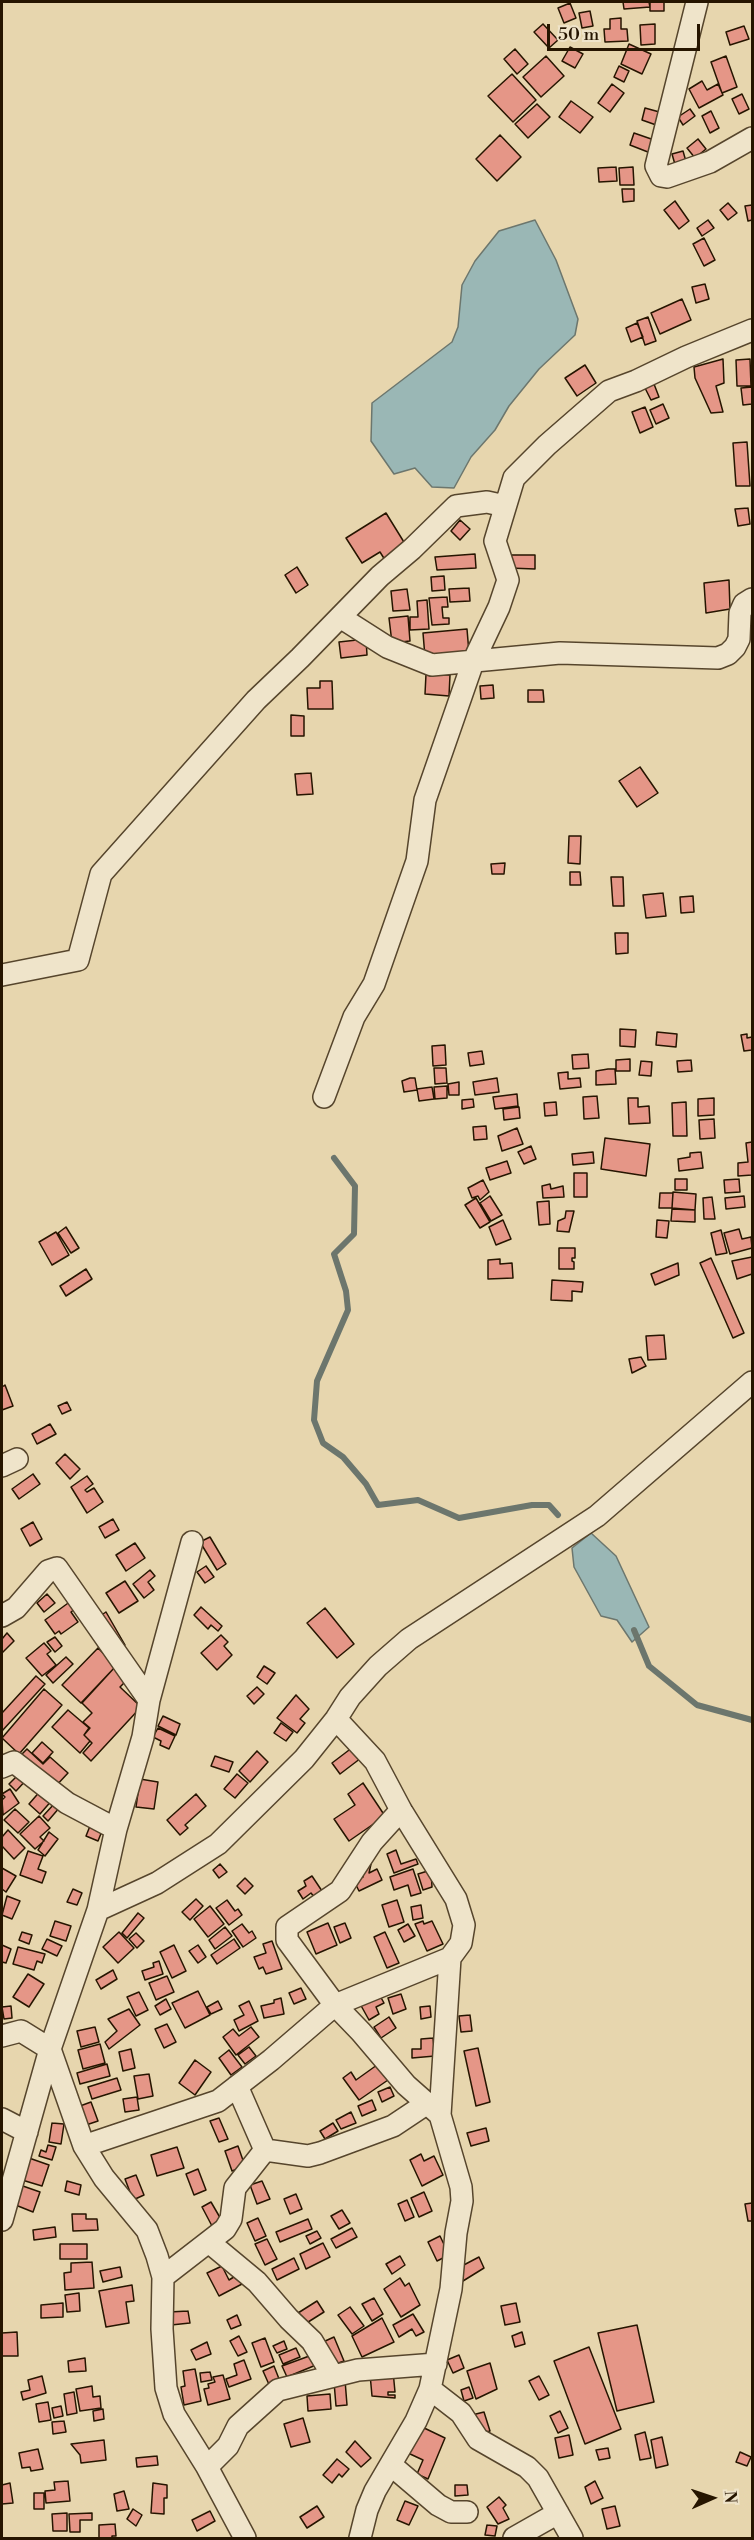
<!DOCTYPE html>
<html>
<head>
<meta charset="utf-8">
<style>
	body { margin:0 }
	#map { position:relative; width:754px; height:2540px; overflow:hidden; background:#e7d6ae; font-family:"Libre Bodoni",serif }
	canvas { display:block }
	.frame { position:absolute; inset:0; border:3px solid #261500; pointer-events:none }
	.north { position:absolute; left:682px; top:2468px; width:60px; height:60px; -webkit-text-stroke:4px #efe4ca; paint-order:stroke; rotate:87deg; font-size:16px; font-weight:700; line-height:24px; text-align:center; color:#261500 }
	.north::after { content:''; display:block; margin:auto; width:21px; height:27px; background:#261500; clip-path:polygon(50% 0,100% 100%,50% 72%,0 100%) }
	.scale { position:absolute; left:547px; top:24px; width:153px; height:27px; box-sizing:border-box; border:3px solid #261500; border-top:0; padding-left:8px; font-size:18px; line-height:21px; white-space:nowrap; color:#261500; -webkit-text-stroke:4px #efe4ca; paint-order:stroke }
</style>
</head>
<body>
<div id="map">
<canvas width="754" height="2540"></canvas>
<div class="frame"></div>
<div class="north">N</div>
<div class="scale">50 m</div>
</div>
<script>
const g = document.querySelector('canvas').getContext('2d');
g.lineJoin = 'round';
function fillPath(path, color) { g.fillStyle = color; g.fill(path, 'evenodd'); }
const shape = rows => new Path2D(rows.map(r => 'M' + r).join(''));
function trace(path, color, width, dash) { g.strokeStyle = color; g.lineWidth = width; g.lineCap = dash ? 'butt' : 'round'; g.setLineDash(dash || []); g.stroke(path); }
const water = shape([
	[535,220,556,260,578,319,575,335,539,369,509,406,495,430,471,457,454,488,432,487,415,468,394,474,371,441,372,403,452,342,458,327,462,285,475,261,499,231,535,220],
	[591,1533,616,1556,649,1627,632,1642,617,1620,601,1616,574,1567,572,1548,591,1533]
]);
fillPath(water, '#9ab7b5');
trace(water, '#6c766d', 1.5);
trace(shape([
	[334,1158,355,1186,354,1234,334,1254,346,1291,348,1310,317,1381,314,1420,323,1443,343,1457,366,1484,378,1505,418,1500,459,1518,532,1505,549,1505,558,1515],
	[634,1630,649,1666,697,1705,752,1720]
]), '#6c766d', 6);
const building = shape([
	[623,2,649,2,650,7,624,9,623,2],
	[650,2,664,2,664,11,650,11,650,2],
	[570,3,576,18,564,23,558,8,570,3],
	[590,11,593,26,582,28,579,13,590,11],
	[621,18,621,29,627,29,628,41,605,42,604,29,610,29,610,19,621,18],
	[543,24,558,40,549,48,534,32,543,24],
	[655,24,655,44,641,45,640,25,655,24],
	[744,26,749,39,730,45,726,32,744,26],
	[629,44,651,54,642,74,621,64,629,44],
	[570,47,583,54,575,68,562,61,570,47],
	[515,49,528,64,517,74,504,59,515,49],
	[546,56,564,76,541,97,523,77,546,56],
	[726,56,737,87,722,93,711,62,726,56],
	[619,66,629,71,624,82,614,77,619,66],
	[512,74,536,100,513,122,488,96,512,74],
	[702,81,707,90,718,84,723,95,699,108,689,89,702,81],
	[612,84,624,93,610,112,598,103,612,84],
	[742,94,749,109,739,114,732,99,742,94],
	[571,101,593,117,580,133,559,117,571,101],
	[537,104,550,117,528,138,515,124,537,104],
	[645,108,663,113,659,126,642,120,645,108],
	[690,109,695,116,683,125,678,117,690,109],
	[711,111,719,128,710,133,702,116,711,111],
	[634,133,657,141,653,154,630,145,634,133],
	[500,135,521,157,497,181,476,159,500,135],
	[698,139,706,149,695,158,687,148,698,139],
	[683,151,687,165,676,168,672,154,683,151],
	[616,167,617,181,599,182,598,168,616,167],
	[633,167,634,185,620,185,619,168,633,167],
	[622,189,634,189,634,201,623,202,622,189],
	[675,201,689,221,679,229,664,210,675,201],
	[728,203,737,213,728,220,720,210,728,203],
	[752,205,752,220,748,221,745,206,752,205],
	[708,220,714,228,702,236,697,228,708,220],
	[704,238,715,260,704,266,693,244,704,238],
	[705,284,709,299,696,303,692,287,705,284],
	[682,299,691,320,660,334,651,313,682,299],
	[648,317,656,341,645,345,637,321,648,317],
	[637,323,643,337,631,342,626,328,637,323],
	[723,359,724,383,716,386,723,412,711,413,695,378,694,367,723,359],
	[750,359,751,386,737,386,736,360,750,359],
	[585,365,596,383,577,396,565,378,585,365],
	[654,384,659,397,651,400,645,388,654,384],
	[752,387,752,404,743,405,741,388,752,387],
	[663,404,669,418,656,424,650,410,663,404],
	[645,407,653,427,640,433,632,412,645,407],
	[747,442,750,486,736,486,733,443,747,442],
	[748,508,750,524,738,526,735,509,748,508],
	[386,513,407,547,385,560,380,552,362,563,346,538,386,513],
	[460,520,470,529,460,540,451,531,460,520],
	[475,554,476,568,437,570,435,557,475,554],
	[510,555,535,555,535,569,509,568,510,555],
	[297,567,308,585,296,593,285,575,297,567],
	[444,576,445,590,432,591,431,577,444,576],
	[729,580,730,609,706,613,704,583,729,580],
	[469,588,470,601,450,602,449,589,469,588],
	[407,589,410,610,393,611,391,591,407,589],
	[447,597,448,607,442,607,443,618,449,618,449,624,432,625,429,598,447,597],
	[427,600,429,629,410,630,410,617,418,617,417,601,427,600],
	[408,616,410,641,392,643,389,618,408,616],
	[467,629,469,653,425,657,423,633,467,629],
	[366,639,367,655,341,658,339,642,366,639],
	[426,674,450,675,449,696,425,694,426,674],
	[320,681,332,681,333,709,308,709,307,688,320,688,320,681],
	[493,685,494,698,481,699,480,686,493,685],
	[528,690,543,690,544,702,528,702,528,690],
	[291,715,304,716,304,736,291,736,291,715],
	[640,767,658,793,637,807,619,781,640,767],
	[311,773,313,794,297,795,295,774,311,773],
	[569,836,581,836,580,864,568,863,569,836],
	[505,863,504,874,492,874,491,864,505,863],
	[570,872,580,872,581,885,570,885,570,872],
	[611,877,623,877,624,906,613,906,611,877],
	[663,893,666,916,646,918,643,895,663,893],
	[693,896,694,912,681,913,680,897,693,896],
	[615,933,628,933,628,953,616,954,615,933],
	[620,1029,636,1030,635,1047,620,1046,620,1029],
	[657,1032,677,1034,676,1047,656,1045,657,1032],
	[747,1034,747,1038,752,1037,752,1050,744,1051,741,1035,747,1034],
	[445,1045,446,1065,433,1066,432,1046,445,1045],
	[482,1051,484,1064,470,1066,468,1053,482,1051],
	[588,1054,589,1068,573,1069,572,1055,588,1054],
	[630,1059,630,1071,616,1071,616,1060,630,1059],
	[691,1060,692,1071,678,1072,677,1061,691,1060],
	[641,1061,652,1062,651,1076,639,1075,641,1061],
	[434,1068,446,1068,447,1083,435,1084,434,1068],
	[608,1069,615,1069,616,1084,596,1085,596,1071,608,1069],
	[568,1072,568,1079,580,1078,581,1087,560,1089,558,1073,568,1072],
	[410,1078,415,1078,417,1090,404,1092,402,1081,410,1078],
	[497,1078,499,1092,475,1095,473,1082,497,1078],
	[459,1082,459,1095,449,1095,448,1084,459,1082],
	[447,1086,447,1098,435,1099,434,1087,447,1086],
	[432,1087,434,1099,419,1101,417,1089,432,1087],
	[517,1094,518,1106,495,1109,493,1097,517,1094],
	[597,1096,599,1118,584,1119,583,1097,597,1096],
	[628,1098,638,1098,638,1107,649,1106,650,1123,629,1124,628,1098],
	[714,1098,714,1115,698,1116,698,1099,714,1098],
	[473,1099,474,1107,462,1109,462,1100,473,1099],
	[556,1102,557,1115,545,1116,544,1103,556,1102],
	[686,1102,687,1136,673,1136,672,1103,686,1102],
	[519,1107,520,1118,504,1120,503,1109,519,1107],
	[714,1119,715,1138,700,1139,699,1120,714,1119],
	[486,1126,487,1139,474,1140,473,1127,486,1126],
	[517,1128,523,1144,502,1151,498,1136,517,1128],
	[605,1138,650,1144,646,1176,601,1169,605,1138],
	[752,1142,752,1175,738,1176,738,1163,748,1162,746,1143,752,1142],
	[531,1146,536,1159,524,1164,518,1152,531,1146],
	[593,1152,594,1163,573,1165,572,1154,593,1152],
	[701,1152,703,1168,679,1171,678,1159,690,1157,690,1153,701,1152],
	[507,1161,511,1173,490,1180,486,1168,507,1161],
	[574,1173,587,1173,587,1197,574,1197,574,1173],
	[675,1179,687,1179,687,1190,675,1190,675,1179],
	[739,1179,740,1192,725,1193,724,1180,739,1179],
	[483,1180,489,1192,480,1200,478,1196,472,1198,468,1188,483,1180],
	[550,1184,551,1189,563,1186,564,1197,543,1198,542,1186,550,1184],
	[673,1192,696,1194,695,1210,672,1208,673,1192],
	[660,1193,673,1193,672,1208,659,1208,660,1193],
	[490,1196,502,1215,491,1221,480,1203,490,1196],
	[744,1196,745,1207,726,1209,725,1198,744,1196],
	[712,1197,715,1219,704,1219,703,1198,712,1197],
	[476,1198,490,1222,480,1228,465,1205,476,1198],
	[549,1201,550,1224,539,1225,537,1202,549,1201],
	[672,1209,695,1210,695,1222,671,1221,672,1209],
	[566,1211,574,1211,569,1232,557,1231,558,1221,565,1218,566,1211],
	[503,1220,511,1239,496,1245,489,1227,503,1220],
	[657,1220,669,1221,667,1238,656,1237,657,1220],
	[66,1227,79,1248,71,1253,58,1233,66,1227],
	[739,1229,742,1239,751,1237,752,1248,730,1254,724,1233,739,1229],
	[721,1230,727,1253,716,1255,711,1233,721,1230],
	[56,1232,69,1255,52,1265,39,1242,56,1232],
	[559,1248,575,1248,575,1258,572,1258,572,1261,574,1262,574,1269,559,1269,559,1248],
	[752,1257,752,1274,737,1279,732,1261,752,1257],
	[711,1258,744,1333,733,1338,700,1263,711,1258],
	[500,1259,500,1264,512,1263,513,1278,488,1279,488,1260,500,1259],
	[678,1263,679,1275,655,1285,651,1274,678,1263],
	[86,1269,92,1279,66,1296,60,1286,86,1269],
	[552,1280,583,1282,582,1292,572,1291,572,1301,551,1300,552,1280],
	[664,1335,666,1359,648,1360,646,1336,664,1335],
	[641,1357,646,1366,632,1373,629,1359,641,1357],
	[5,1385,13,1406,2,1410,2,1387,5,1385],
	[67,1402,71,1410,62,1414,58,1406,67,1402],
	[50,1424,56,1434,37,1444,32,1434,50,1424],
	[65,1454,80,1469,70,1479,56,1463,65,1454],
	[33,1474,40,1484,19,1499,12,1489,33,1474],
	[87,1476,93,1484,85,1490,87,1492,94,1488,103,1502,87,1513,71,1487,87,1476],
	[113,1519,119,1530,105,1538,99,1527,113,1519],
	[33,1522,42,1539,30,1546,21,1529,33,1522],
	[210,1537,226,1564,217,1570,200,1542,210,1537],
	[135,1543,145,1558,126,1571,116,1555,135,1543],
	[206,1566,214,1577,205,1583,197,1572,206,1566],
	[150,1570,155,1576,148,1582,154,1590,144,1598,133,1584,150,1570],
	[125,1581,138,1601,119,1613,106,1593,125,1581],
	[47,1594,55,1603,44,1612,37,1603,47,1594],
	[75,1598,80,1605,71,1612,78,1622,61,1634,59,1631,55,1634,45,1620,75,1598],
	[201,1607,222,1626,218,1631,211,1625,208,1629,194,1615,201,1607],
	[325,1608,354,1644,337,1658,307,1623,325,1608],
	[106,1612,125,1645,117,1651,97,1618,106,1612],
	[7,1633,14,1641,2,1653,2,1639,7,1633],
	[221,1635,228,1642,224,1646,232,1655,217,1670,201,1653,221,1635],
	[55,1637,62,1646,55,1652,47,1642,55,1637],
	[44,1643,51,1651,47,1654,56,1665,42,1676,26,1658,44,1643],
	[98,1648,116,1666,81,1703,62,1685,98,1648],
	[66,1657,73,1664,53,1683,46,1675,66,1657],
	[264,1666,275,1673,267,1684,257,1677,264,1666],
	[115,1667,128,1679,120,1687,141,1707,91,1761,83,1753,92,1743,84,1735,90,1728,83,1722,92,1713,82,1703,115,1667],
	[36,1676,45,1684,2,1731,2,1713,36,1676],
	[257,1687,264,1694,254,1704,247,1696,257,1687],
	[44,1689,62,1705,19,1754,2,1738,44,1689],
	[296,1695,309,1709,300,1719,305,1723,297,1733,277,1718,296,1695],
	[68,1710,89,1728,84,1735,90,1741,80,1753,52,1727,68,1710],
	[163,1716,180,1724,176,1735,158,1726,163,1716],
	[281,1723,293,1732,286,1741,274,1733,281,1723],
	[158,1728,175,1736,169,1749,160,1745,161,1741,153,1737,158,1728],
	[42,1742,53,1752,43,1763,32,1753,42,1742],
	[357,1744,365,1755,340,1774,332,1763,357,1744],
	[27,1749,43,1764,50,1757,68,1773,54,1788,20,1756,27,1749],
	[257,1751,268,1762,250,1782,239,1771,257,1751],
	[215,1756,233,1762,229,1772,211,1766,215,1756],
	[22,1771,29,1777,16,1791,9,1784,22,1771],
	[237,1774,248,1783,235,1798,224,1789,237,1774],
	[140,1779,158,1782,154,1809,136,1807,140,1779],
	[363,1783,385,1816,349,1841,334,1819,355,1805,348,1794,363,1783],
	[10,1789,19,1803,3,1815,2,1800,5,1797,2,1794,10,1789],
	[42,1789,53,1799,40,1814,29,1804,42,1789],
	[196,1794,206,1806,185,1825,188,1828,180,1835,167,1820,196,1794],
	[55,1803,60,1807,48,1821,43,1816,55,1803],
	[15,1809,29,1822,18,1833,4,1820,15,1809],
	[39,1816,50,1828,40,1837,44,1841,35,1849,20,1834,39,1816],
	[90,1826,102,1831,98,1841,86,1836,90,1826],
	[8,1830,25,1848,14,1859,2,1846,2,1837,8,1830],
	[49,1832,58,1839,45,1856,38,1850,49,1832],
	[396,1850,401,1864,416,1859,418,1864,394,1873,387,1854,396,1850],
	[28,1851,43,1856,38,1869,46,1872,42,1883,20,1875,28,1851],
	[220,1864,227,1872,219,1878,213,1870,220,1864],
	[371,1864,369,1873,377,1869,382,1880,359,1891,354,1881,363,1877,363,1867,371,1864],
	[2,1868,16,1876,6,1892,2,1889,2,1868],
	[413,1869,421,1893,411,1896,408,1885,394,1890,390,1877,413,1869],
	[431,1870,432,1887,423,1890,418,1874,431,1870],
	[312,1876,326,1897,318,1902,311,1893,303,1899,298,1891,306,1886,304,1881,312,1876],
	[245,1878,253,1886,245,1894,237,1886,245,1878],
	[73,1889,82,1893,77,1905,67,1902,73,1889],
	[7,1896,20,1901,12,1919,2,1915,7,1896],
	[196,1899,203,1906,190,1920,182,1912,196,1899],
	[227,1900,235,1911,238,1909,242,1915,229,1925,216,1908,227,1900],
	[397,1900,404,1922,389,1927,382,1905,397,1900],
	[421,1905,423,1918,413,1920,411,1907,421,1905],
	[210,1906,224,1924,208,1937,194,1919,210,1906],
	[138,1913,144,1918,127,1938,122,1933,138,1913],
	[55,1921,71,1926,66,1941,50,1936,55,1921],
	[423,1921,424,1924,432,1921,443,1944,427,1951,415,1924,423,1921],
	[328,1923,337,1945,316,1954,307,1932,328,1923],
	[345,1923,351,1938,340,1943,334,1927,345,1923],
	[242,1924,249,1933,252,1931,256,1938,243,1947,232,1931,242,1924],
	[408,1924,415,1936,404,1942,398,1930,408,1924],
	[225,1927,232,1936,215,1949,209,1940,225,1927],
	[22,1932,32,1935,29,1944,19,1940,22,1932],
	[119,1932,134,1948,118,1963,103,1947,119,1932],
	[385,1932,399,1963,387,1968,374,1937,385,1932],
	[136,1933,144,1941,137,1948,129,1939,136,1933],
	[47,1939,62,1946,57,1956,42,1949,47,1939],
	[234,1939,240,1948,217,1964,211,1955,234,1939],
	[272,1941,282,1969,266,1974,263,1967,259,1969,254,1957,266,1953,263,1944,272,1941],
	[2,1945,11,1949,6,1963,2,1962,2,1945],
	[174,1945,186,1971,172,1978,160,1952,174,1945],
	[198,1945,206,1957,198,1963,189,1951,198,1945],
	[18,1947,45,1954,42,1963,37,1961,34,1970,13,1964,18,1947],
	[159,1961,163,1974,145,1980,142,1971,154,1967,153,1963,159,1961],
	[113,1970,117,1979,101,1989,96,1980,113,1970],
	[28,1974,44,1984,29,2007,13,1997,28,1974],
	[167,1976,174,1992,156,2000,149,1983,167,1976],
	[301,1988,306,1999,294,2004,289,1993,301,1988],
	[198,1991,210,2015,185,2028,172,2003,198,1991],
	[139,1992,148,2010,136,2016,127,1997,139,1992],
	[379,1994,384,2003,376,2007,379,2014,369,2020,359,2002,379,1994],
	[401,1994,406,2009,393,2014,388,1998,401,1994],
	[281,1998,284,2014,264,2018,261,2006,274,2003,274,2000,281,1998],
	[166,1999,171,2009,160,2015,155,2006,166,1999],
	[218,2001,222,2009,211,2014,207,2007,218,2001],
	[249,2001,258,2021,239,2031,234,2020,244,2015,239,2006,249,2001],
	[11,2006,12,2018,4,2019,2,2007,11,2006],
	[430,2006,431,2017,421,2019,420,2007,430,2006],
	[129,2009,140,2025,109,2049,105,2042,117,2031,108,2019,129,2009],
	[470,2015,472,2031,461,2032,459,2016,470,2015],
	[389,2017,396,2028,381,2038,374,2027,389,2017],
	[167,2024,176,2042,164,2048,155,2029,167,2024],
	[95,2027,99,2042,81,2047,77,2031,95,2027],
	[251,2027,259,2037,236,2055,223,2037,233,2029,239,2036,251,2027],
	[433,2038,435,2056,412,2058,412,2049,421,2049,421,2039,433,2038],
	[100,2044,105,2063,83,2069,78,2050,100,2044],
	[249,2047,256,2056,245,2064,238,2055,249,2047],
	[478,2048,490,2102,476,2106,464,2051,478,2048],
	[131,2049,135,2068,123,2071,119,2052,131,2049],
	[229,2050,242,2067,231,2075,219,2058,229,2050],
	[195,2060,211,2072,195,2095,179,2083,195,2060],
	[107,2064,110,2076,80,2084,77,2073,107,2064],
	[377,2065,388,2080,359,2100,343,2078,351,2072,356,2080,377,2065],
	[149,2074,153,2096,138,2099,134,2076,149,2074],
	[117,2078,121,2090,92,2099,88,2087,117,2078],
	[390,2087,394,2096,382,2102,378,2092,390,2087],
	[137,2097,139,2110,125,2112,123,2099,137,2097],
	[372,2100,376,2110,362,2116,358,2106,372,2100],
	[91,2102,98,2121,86,2125,80,2106,91,2102],
	[351,2112,356,2123,341,2129,336,2120,351,2112],
	[219,2118,228,2139,219,2142,210,2121,219,2118],
	[52,2123,64,2124,61,2144,49,2142,52,2123],
	[333,2123,338,2131,325,2139,320,2131,333,2123],
	[486,2128,489,2141,471,2146,467,2133,486,2128],
	[48,2145,56,2147,52,2160,39,2156,41,2150,46,2152,48,2145],
	[238,2146,245,2166,232,2171,225,2151,238,2146],
	[177,2147,184,2168,157,2176,151,2155,177,2147],
	[421,2154,424,2161,434,2156,443,2175,422,2186,410,2160,421,2154],
	[29,2158,49,2165,42,2186,22,2180,29,2158],
	[198,2169,206,2190,194,2195,186,2174,198,2169],
	[136,2175,144,2195,133,2200,125,2179,136,2175],
	[67,2181,81,2185,79,2195,65,2191,67,2181],
	[262,2181,270,2199,257,2204,250,2185,262,2181],
	[20,2185,40,2192,33,2212,13,2204,20,2185],
	[424,2192,432,2211,419,2217,411,2198,424,2192],
	[296,2194,302,2209,290,2214,284,2199,296,2194],
	[407,2200,414,2217,405,2221,398,2204,407,2200],
	[211,2202,222,2221,212,2226,202,2207,211,2202],
	[752,2203,752,2221,748,2221,745,2204,752,2203],
	[342,2210,350,2223,339,2229,331,2216,342,2210],
	[72,2214,86,2214,86,2219,97,2219,98,2230,73,2231,72,2214],
	[258,2218,266,2236,255,2241,247,2223,258,2218],
	[308,2219,312,2229,280,2242,276,2232,308,2219],
	[55,2227,56,2237,34,2240,33,2230,55,2227],
	[352,2228,357,2237,336,2248,331,2239,352,2228],
	[317,2231,321,2238,310,2244,306,2236,317,2231],
	[440,2236,449,2255,437,2261,428,2242,440,2236],
	[267,2239,277,2259,265,2265,255,2244,267,2239],
	[323,2243,330,2257,306,2269,300,2254,323,2243],
	[60,2244,87,2244,87,2259,60,2259,60,2244],
	[400,2256,405,2265,392,2274,386,2264,400,2256],
	[479,2257,484,2268,463,2281,458,2268,479,2257],
	[294,2258,299,2269,277,2280,272,2269,294,2258],
	[92,2262,94,2288,65,2290,64,2273,71,2272,71,2263,92,2262],
	[222,2266,229,2280,237,2275,242,2284,219,2296,207,2273,222,2266],
	[120,2267,122,2277,103,2282,100,2271,120,2267],
	[400,2278,405,2286,409,2283,420,2305,401,2317,384,2289,400,2278],
	[132,2285,134,2301,126,2302,129,2323,106,2327,99,2291,132,2285],
	[79,2293,80,2311,67,2312,65,2295,79,2293],
	[374,2298,383,2314,372,2321,362,2304,374,2298],
	[317,2301,324,2312,305,2324,298,2313,317,2301],
	[63,2303,63,2317,41,2318,41,2305,63,2303],
	[516,2303,520,2322,505,2325,501,2306,516,2303],
	[350,2307,364,2326,352,2334,338,2315,350,2307],
	[188,2311,190,2323,171,2325,169,2312,188,2311],
	[413,2314,424,2332,416,2336,412,2329,399,2337,393,2325,413,2314],
	[237,2315,241,2325,231,2329,227,2320,237,2315],
	[382,2318,394,2342,362,2357,352,2336,382,2318],
	[637,2325,654,2402,617,2411,598,2333,637,2325],
	[17,2332,18,2356,2,2356,2,2333,17,2332],
	[522,2332,525,2344,515,2347,512,2336,522,2332],
	[239,2336,247,2352,238,2356,230,2341,239,2336],
	[334,2337,344,2361,333,2365,323,2342,334,2337],
	[265,2338,274,2362,261,2367,252,2343,265,2338],
	[284,2341,287,2349,277,2353,273,2346,284,2341],
	[207,2342,211,2354,196,2360,191,2350,207,2342],
	[589,2347,621,2429,585,2444,554,2361,589,2347],
	[296,2348,300,2357,283,2364,279,2355,296,2348],
	[312,2355,316,2365,287,2377,282,2366,312,2355],
	[459,2355,464,2368,453,2373,447,2360,459,2355],
	[85,2358,86,2371,69,2372,68,2361,85,2358],
	[244,2360,251,2379,229,2387,226,2379,237,2375,234,2364,244,2360],
	[490,2363,497,2389,476,2399,467,2371,490,2363],
	[274,2366,281,2384,271,2389,263,2371,274,2366],
	[195,2369,201,2401,184,2405,181,2387,185,2386,183,2371,195,2369],
	[393,2371,395,2392,388,2392,388,2395,395,2395,395,2398,372,2396,370,2374,393,2371],
	[210,2372,212,2380,201,2382,200,2373,210,2372],
	[223,2375,230,2399,208,2405,204,2389,209,2388,208,2384,215,2382,213,2377,223,2375],
	[42,2376,46,2393,23,2400,21,2392,30,2390,28,2380,42,2376],
	[539,2376,549,2395,539,2400,529,2381,539,2376],
	[345,2380,347,2405,336,2406,334,2382,345,2380],
	[92,2386,93,2397,100,2396,101,2408,80,2411,76,2389,92,2386],
	[469,2387,473,2398,464,2401,461,2390,469,2387],
	[74,2392,77,2413,67,2415,64,2394,74,2392],
	[330,2394,331,2409,308,2411,307,2396,330,2394],
	[48,2402,51,2420,39,2422,36,2404,48,2402],
	[61,2406,63,2416,54,2418,52,2408,61,2406],
	[103,2409,104,2419,94,2421,93,2411,103,2409],
	[560,2411,568,2428,558,2433,550,2416,560,2411],
	[484,2412,490,2431,478,2435,472,2415,484,2412],
	[303,2418,310,2442,291,2447,284,2424,303,2418],
	[64,2421,66,2432,53,2434,52,2422,64,2421],
	[420,2426,445,2438,428,2479,417,2474,423,2460,408,2453,420,2426],
	[645,2432,651,2458,640,2460,635,2435,645,2432],
	[569,2435,573,2455,559,2458,555,2438,569,2435],
	[662,2437,668,2465,656,2468,651,2440,662,2437],
	[104,2440,106,2460,81,2463,80,2455,71,2444,104,2440],
	[355,2441,371,2458,361,2467,346,2452,355,2441],
	[608,2448,610,2458,599,2460,596,2450,608,2448],
	[38,2449,43,2469,31,2471,30,2467,22,2468,19,2453,38,2449],
	[740,2452,751,2457,747,2466,736,2462,740,2452],
	[157,2456,158,2465,137,2467,136,2458,157,2456],
	[337,2459,349,2469,342,2477,339,2474,332,2483,323,2475,337,2459],
	[68,2481,70,2501,46,2503,45,2491,55,2490,54,2482,68,2481],
	[595,2481,603,2498,591,2504,585,2487,595,2481],
	[10,2483,13,2503,2,2504,2,2485,10,2483],
	[153,2483,167,2485,167,2498,164,2498,164,2514,151,2513,153,2483],
	[455,2485,467,2485,468,2495,455,2496,455,2485],
	[124,2491,129,2509,117,2511,114,2494,124,2491],
	[34,2493,44,2493,44,2509,34,2509,34,2493],
	[499,2497,506,2505,503,2508,509,2519,498,2524,487,2507,499,2497],
	[405,2501,418,2506,409,2525,397,2520,405,2501],
	[317,2506,324,2517,307,2528,300,2517,317,2506],
	[615,2506,620,2526,607,2529,602,2509,615,2506],
	[133,2509,142,2515,136,2526,127,2519,133,2509],
	[210,2511,215,2521,197,2531,192,2520,210,2511],
	[67,2513,67,2531,53,2531,52,2514,67,2513],
	[92,2513,92,2520,80,2520,80,2532,70,2532,69,2514,92,2513],
	[115,2524,116,2536,112,2536,112,2538,99,2538,99,2525,115,2524],
	[487,2525,497,2526,495,2536,485,2535,487,2525]
]);
fillPath(building, '#e59687');
trace(building, '#261500', 1.5);
const minor = shape([
	[697,2,656,166,661,176,667,177,710,162,752,138],
	[340,617,387,647,432,665,560,653,718,658,728,654,735,647,739,639,740,613,744,604,752,599],
	[2,975,78,960,101,874,256,700,300,658,380,576,412,549,456,506,487,502,505,506],
	[324,1097,354,1017,374,984,417,861,425,800,473,662,499,607,508,580,495,541,514,478,547,445,609,391,636,381,686,357,752,330],
	[2,1466,17,1459],
	[2,1616,16,1608,48,1571,57,1568,149,1700],
	[336,1719,375,1761,401,1810,456,1899,464,1925,461,1943,450,1958],
	[2,1767,14,1762,67,1803,116,1829],
	[98,1910,116,1829,143,1737,149,1700,192,1542],
	[2,2036,21,2031,50,2049,84,2146,104,2178,147,2230,157,2256,163,2277,162,2329,166,2388,174,2414,207,2467,245,2538],
	[237,2086,265,2150],
	[2,2119,27,2132],
	[84,2146,218,2101,271,2060,335,2005,450,1958,440,2115],
	[2,2220,50,2049,98,1910,157,1883,218,1844,304,1759,336,1719,350,1697,378,1666,409,1639,597,1516,752,1382],
	[210,2243,257,2282,289,2319,312,2341,333,2376],
	[163,2277,225,2229,231,2219,235,2188,265,2150,308,2156,320,2153,393,2126,426,2104],
	[430,2389,461,2413,478,2439,527,2467,538,2478,572,2538],
	[391,2465,438,2505,451,2512,467,2512],
	[207,2467,228,2446,238,2426,278,2390,358,2370,436,2364],
	[360,2538,367,2510,375,2491,416,2421,430,2389,451,2289,456,2233,462,2201,461,2187,440,2115,406,2085,361,2032,335,2005,287,1940,287,1927,340,1891,372,1842,401,1810],
	[514,2538,558,2513]
]);
trace(minor, '#56452c', 24);
trace(minor, '#efe4ca', 21);
</script>
</body>
</html>
